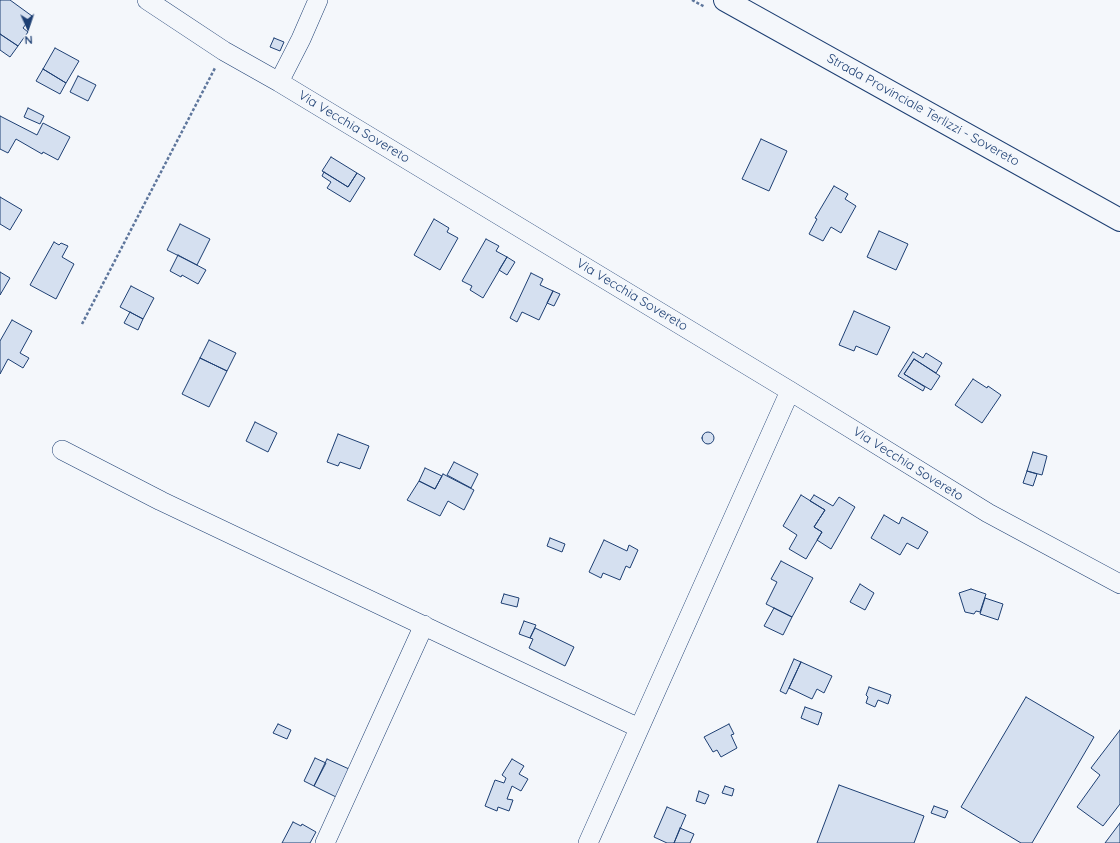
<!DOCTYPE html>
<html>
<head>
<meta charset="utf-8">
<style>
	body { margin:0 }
	#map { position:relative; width:1120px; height:843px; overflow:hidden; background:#f4f7fb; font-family:Quicksand,sans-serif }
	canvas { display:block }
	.north { position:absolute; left:8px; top:8px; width:40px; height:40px; -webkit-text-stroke:3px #f4f7fb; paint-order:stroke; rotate:177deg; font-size:11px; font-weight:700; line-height:16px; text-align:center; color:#1d3f73 }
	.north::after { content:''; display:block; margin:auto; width:14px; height:18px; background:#1d3f73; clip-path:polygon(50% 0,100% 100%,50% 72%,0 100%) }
</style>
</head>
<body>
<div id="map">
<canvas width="1120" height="843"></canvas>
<div class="north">N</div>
</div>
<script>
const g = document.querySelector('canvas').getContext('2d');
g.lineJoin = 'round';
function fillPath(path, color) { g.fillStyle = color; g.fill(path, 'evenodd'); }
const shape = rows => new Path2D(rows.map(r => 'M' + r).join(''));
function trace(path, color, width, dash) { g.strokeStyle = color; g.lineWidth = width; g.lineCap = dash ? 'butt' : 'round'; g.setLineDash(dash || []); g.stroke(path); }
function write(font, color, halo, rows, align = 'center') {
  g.font = font + ' Quicksand,sans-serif'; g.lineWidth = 3; g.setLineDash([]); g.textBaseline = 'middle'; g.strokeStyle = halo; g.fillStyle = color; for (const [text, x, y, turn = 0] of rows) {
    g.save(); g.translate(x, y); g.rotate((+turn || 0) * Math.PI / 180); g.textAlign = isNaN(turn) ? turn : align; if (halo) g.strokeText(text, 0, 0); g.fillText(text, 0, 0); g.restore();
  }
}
const building = shape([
	[0,0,10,0,32,16,23,28,28,32,18,46,0,34,0,0],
	[0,34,18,46,10,57,0,50,0,34],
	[274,38,284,42,280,51,270,47,274,38],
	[55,48,79,61,66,83,43,69,55,48],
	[43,69,66,83,60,94,36,81,43,69],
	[78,76,96,85,88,101,70,92,78,76],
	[28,108,44,116,40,124,24,117,28,108],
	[0,116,37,135,43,123,70,137,58,160,43,152,42,154,16,139,8,153,0,149,0,116],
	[761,139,787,151,769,191,742,179,761,139],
	[331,157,357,173,348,187,322,171,331,157],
	[324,172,348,187,357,173,365,178,350,202,327,188,331,182,322,176,324,172],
	[834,186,848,194,845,199,856,206,841,233,831,227,823,241,809,234,817,219,815,218,834,186],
	[0,197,22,210,10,230,0,224,0,197],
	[434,219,449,228,447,232,458,238,440,270,414,255,434,219],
	[180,224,210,239,197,265,167,250,180,224],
	[879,231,908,244,896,270,867,257,879,231],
	[486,239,499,246,496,251,507,257,483,298,470,290,472,286,462,281,486,239],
	[54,242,59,245,61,243,68,246,62,257,74,264,56,299,30,285,54,242],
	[178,255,206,270,198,284,182,275,181,277,170,271,178,255],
	[507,257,515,262,507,275,499,270,507,257],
	[0,272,10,278,0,295,0,272],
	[531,273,543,279,540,285,553,291,539,320,522,312,517,322,510,318,531,273],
	[131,286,154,298,143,319,120,307,131,286],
	[553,291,560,294,554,306,547,303,553,291],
	[854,311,890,327,877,355,856,346,854,351,839,345,854,311],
	[130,312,143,319,138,330,124,323,130,312],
	[12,320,32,331,20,353,29,358,23,368,8,359,0,374,0,341,12,320],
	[209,340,236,353,227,371,200,358,209,340],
	[913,352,923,358,926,353,942,363,936,373,914,359,904,374,925,387,923,391,898,376,913,352],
	[200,358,227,371,209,407,182,394,200,358],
	[914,359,940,376,931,390,904,374,914,359],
	[973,379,987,388,988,386,1001,395,982,423,955,405,973,379],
	[255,422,277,433,268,452,246,441,255,422],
	'702 438a6 6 0 1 1 12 0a6 6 0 1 1-12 0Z',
	[338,434,369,446,360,469,340,462,338,466,327,462,338,434],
	[1033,452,1047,456,1042,475,1027,471,1033,452],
	[454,462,478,474,471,488,447,475,454,462],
	[425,468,442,476,435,489,419,481,425,468],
	[1027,471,1037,474,1033,486,1023,483,1027,471],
	[443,474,474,490,464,510,448,501,440,516,407,500,419,481,435,489,443,474],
	[801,495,825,510,814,527,822,532,806,559,789,549,797,535,783,526,801,495],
	[814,495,833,506,839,497,855,507,831,549,817,540,822,532,814,527,825,510,810,501,814,495],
	[884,515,899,524,902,517,928,532,918,549,907,543,900,555,871,538,884,515],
	[550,538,565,544,562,552,547,546,550,538],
	[604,540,627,551,629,545,638,550,630,568,626,566,620,580,603,573,601,578,589,572,604,540],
	[781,561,813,578,792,617,766,604,777,582,771,579,781,561],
	[860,584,874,593,865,610,850,602,860,584],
	[971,589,986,594,980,612,976,611,974,614,965,612,959,593,971,589],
	[504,594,519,598,517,607,501,603,504,594],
	[985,598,1003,604,998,620,980,614,985,598],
	[774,608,792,617,783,635,764,626,774,608],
	[524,621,536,625,530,638,519,634,524,621],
	[535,628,574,647,565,666,529,648,533,639,530,638,535,628],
	[794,659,801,662,786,694,780,691,794,659],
	[801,662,832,676,824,693,817,689,812,699,789,688,801,662],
	[869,687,891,695,888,704,878,700,875,707,866,703,868,697,866,695,869,687],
	[1026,697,1094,737,1032,843,1021,843,961,807,1026,697],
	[805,707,822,713,818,725,801,718,805,707],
	[278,724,291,730,287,739,273,733,278,724],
	[729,724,734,734,731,735,737,748,721,757,717,750,713,752,704,737,729,724],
	[1120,730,1120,804,1103,826,1077,807,1100,775,1091,768,1120,730],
	[315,758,326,763,314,786,304,781,315,758],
	[327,759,349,769,336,797,314,786,327,759],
	[512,759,524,766,519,774,528,779,521,791,512,786,507,799,513,800,509,811,498,807,497,811,485,806,495,780,504,783,506,778,502,775,512,759],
	[839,785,924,816,914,843,817,843,839,785],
	[725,786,734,789,732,796,722,793,725,786],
	[699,791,709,795,705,804,696,801,699,791],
	[934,806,948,811,945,818,931,813,934,806],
	[667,807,686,815,674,843,667,843,654,837,667,807],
	[293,822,301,826,302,824,316,832,310,843,282,843,293,822],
	[1120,823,1120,843,1105,843,1120,823],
	[680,828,694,834,690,843,674,843,680,828]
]);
fillPath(building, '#d5e0f0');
trace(building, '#1d3f73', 1);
const minor = shape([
	[147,0,224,51,279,82,790,391,988,513,1120,584],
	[279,82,301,39,318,0],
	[62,450,161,501,639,728],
	[325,843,424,625],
	[588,843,790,391]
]);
const secondary = shape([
	[725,0,1120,220]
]);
trace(minor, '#1d3f73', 20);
trace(secondary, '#1d3f73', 24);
trace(shape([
	[692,0,705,7],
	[82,324,215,68]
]), '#5e769c', 2.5, [3, 2]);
trace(minor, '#f4f7fb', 19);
trace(secondary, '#f4f7fb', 22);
write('13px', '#1d3f73', '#f4f7fb', [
	["Strada Provinciale Terlizzi - Sovereto",923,110,29],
	["Via Vecchia Sovereto",354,127,31],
	["Via Vecchia Sovereto",632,295,31],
	["Via Vecchia Sovereto",908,464,32]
]);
</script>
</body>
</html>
